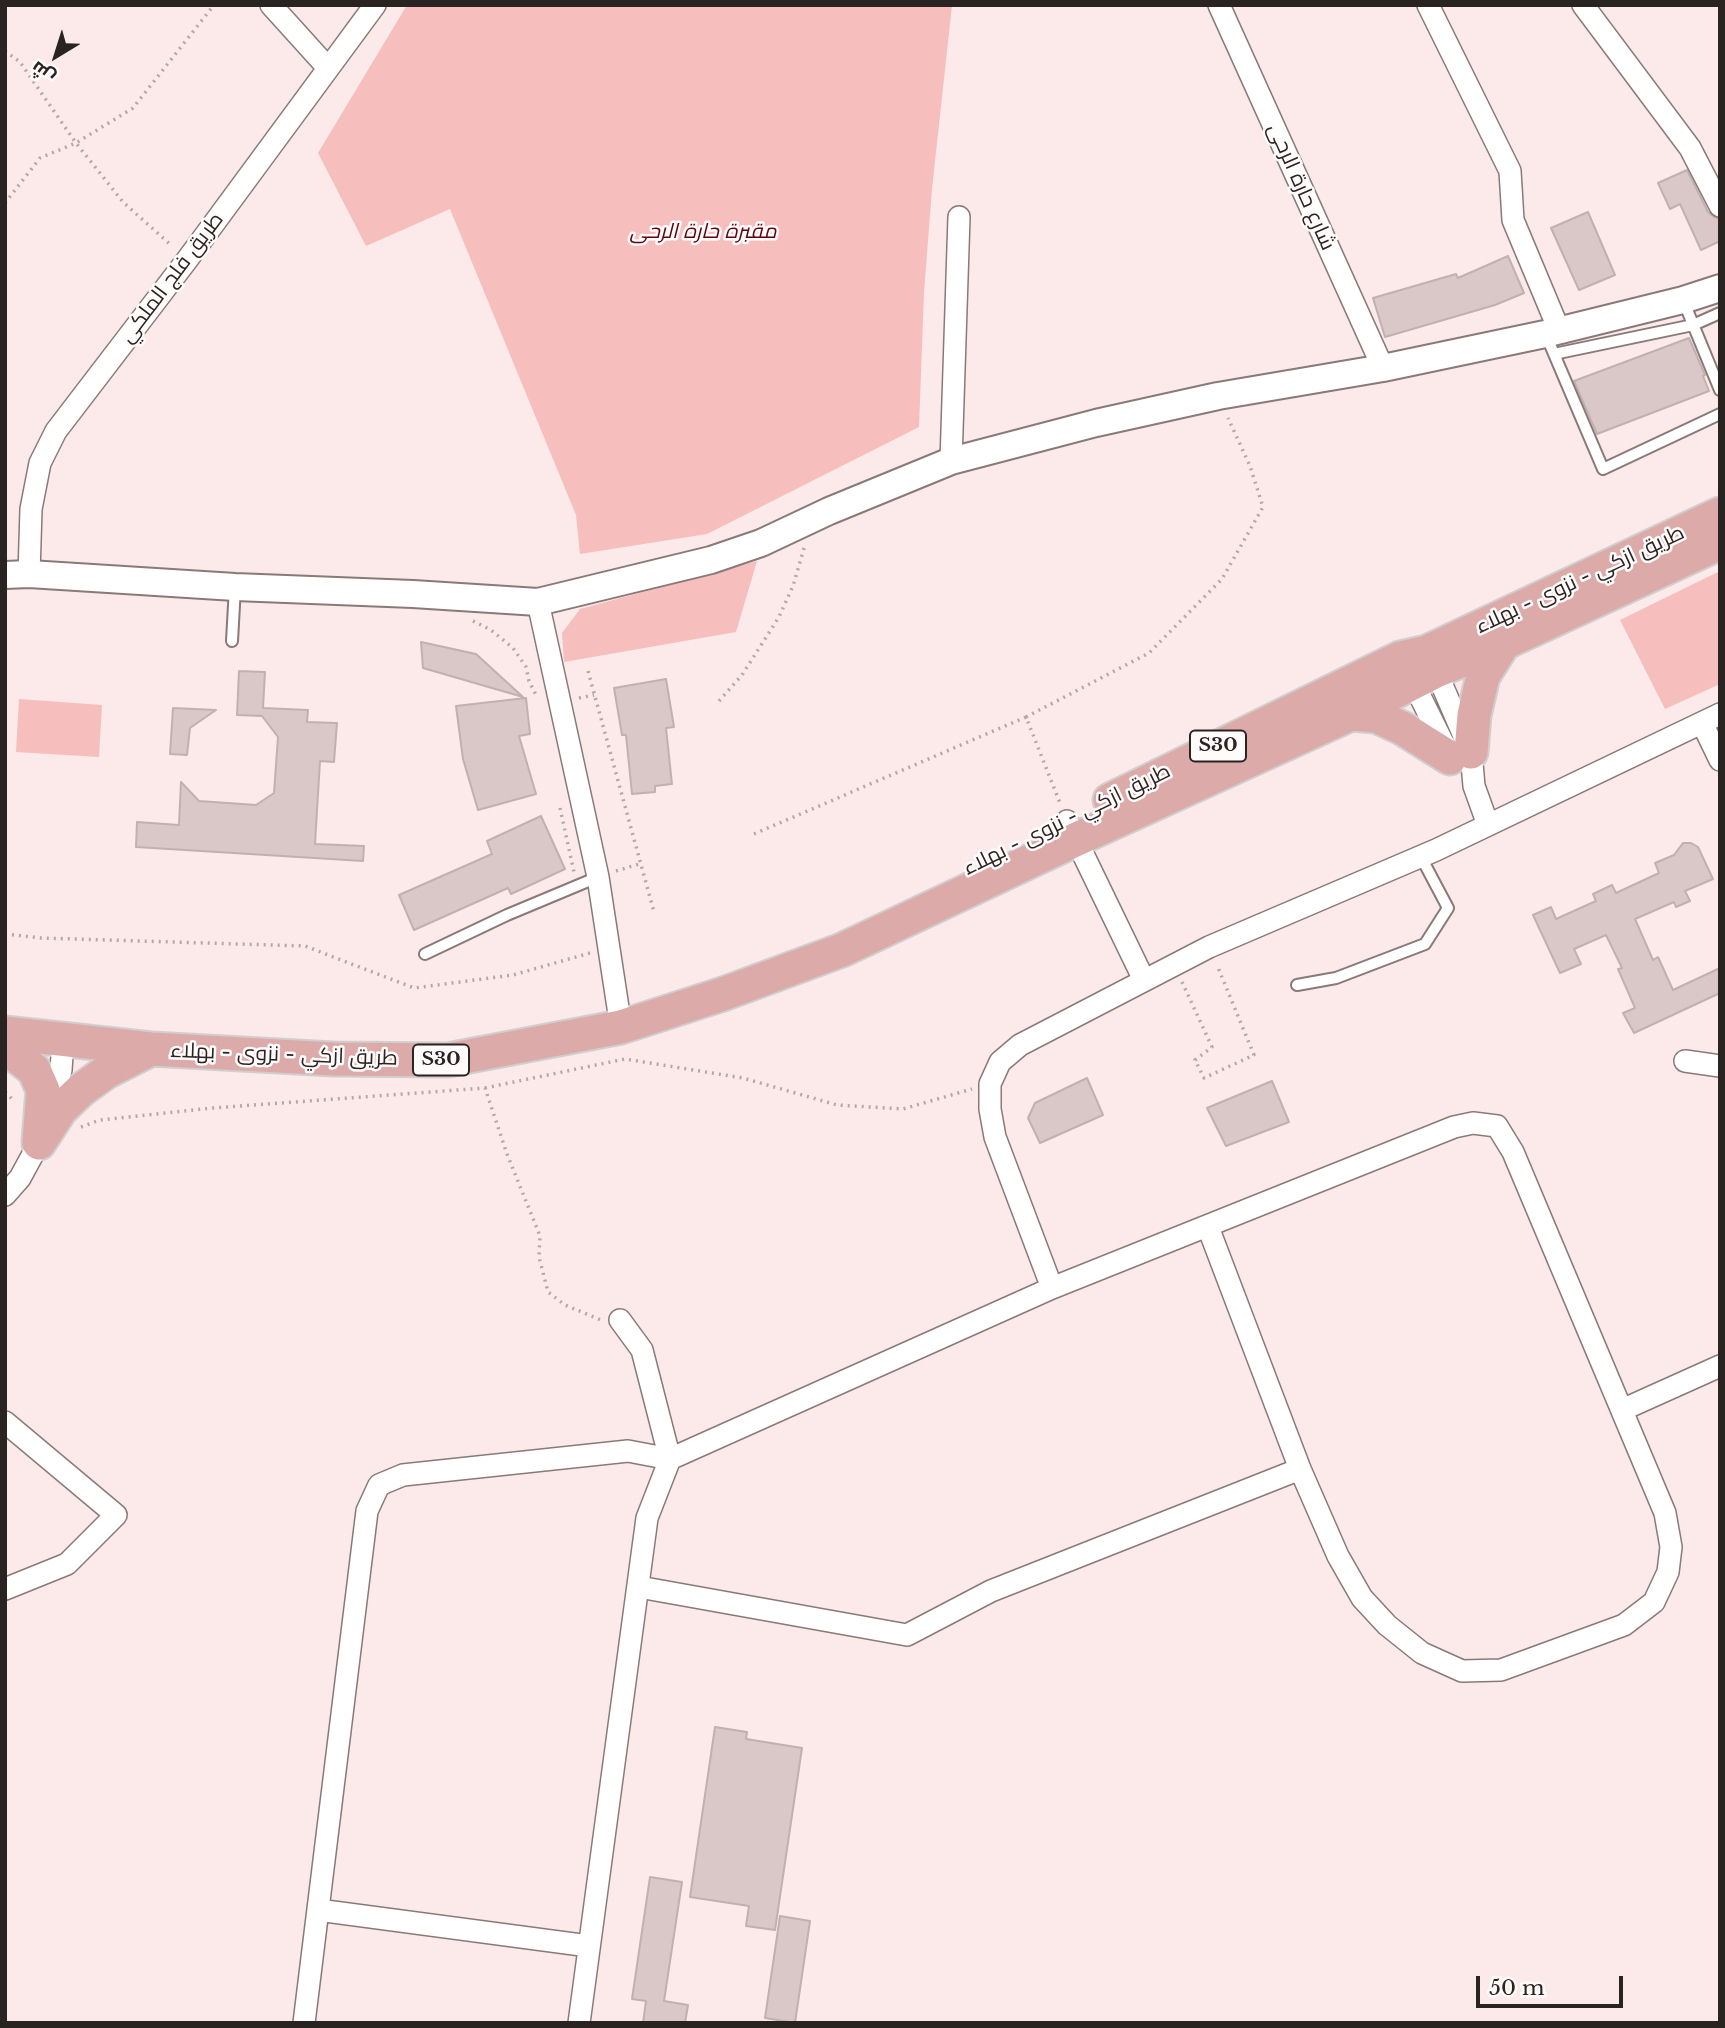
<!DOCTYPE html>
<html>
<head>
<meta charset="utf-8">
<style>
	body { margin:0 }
	#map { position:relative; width:1725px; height:2028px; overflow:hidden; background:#fbeae9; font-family:"Libre Baskerville",Cairo,serif }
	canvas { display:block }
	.frame { position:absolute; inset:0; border:7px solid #292322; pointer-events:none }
	.north { position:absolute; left:21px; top:21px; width:70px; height:70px; -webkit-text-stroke:5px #fffbfb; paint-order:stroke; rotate:218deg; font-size:19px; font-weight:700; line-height:28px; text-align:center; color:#292322 }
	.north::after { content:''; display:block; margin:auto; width:24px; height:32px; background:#292322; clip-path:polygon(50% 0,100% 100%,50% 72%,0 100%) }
	.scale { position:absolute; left:1476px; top:1976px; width:147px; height:32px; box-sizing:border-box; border:4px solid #292322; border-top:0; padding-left:9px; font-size:21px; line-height:24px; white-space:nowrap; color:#292322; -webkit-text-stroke:5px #fffbfb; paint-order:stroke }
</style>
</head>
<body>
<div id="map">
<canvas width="1725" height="2028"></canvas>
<div class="frame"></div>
<div class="north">ش</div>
<div class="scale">50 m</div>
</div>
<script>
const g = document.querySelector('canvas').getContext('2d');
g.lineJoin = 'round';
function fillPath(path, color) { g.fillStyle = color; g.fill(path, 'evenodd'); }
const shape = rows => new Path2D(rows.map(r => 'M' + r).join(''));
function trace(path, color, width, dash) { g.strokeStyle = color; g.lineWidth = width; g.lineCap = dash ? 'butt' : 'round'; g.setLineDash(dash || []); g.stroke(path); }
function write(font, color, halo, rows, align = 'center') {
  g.font = font + ' "Libre Baskerville",Cairo,serif'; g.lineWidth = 5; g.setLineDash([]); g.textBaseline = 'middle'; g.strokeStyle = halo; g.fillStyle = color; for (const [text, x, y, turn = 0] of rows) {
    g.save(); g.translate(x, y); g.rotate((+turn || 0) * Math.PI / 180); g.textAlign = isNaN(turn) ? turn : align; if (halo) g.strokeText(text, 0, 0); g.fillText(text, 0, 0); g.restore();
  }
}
fillPath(shape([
	[407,5,952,5,932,189,924,292,919,427,707,534,580,554,576,515,450,209,366,246,318,153],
	[757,561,736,632,564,662,562,633,580,609],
	[1720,571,1720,684,1665,709,1620,620],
	[19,699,102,705,99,757,16,752]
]), '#f6bebc');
const building = shape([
	[1687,170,1708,212,1714,217,1720,219,1720,241,1701,250,1680,204,1670,209,1658,183,1687,170],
	[1588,212,1615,275,1579,290,1551,228,1588,212],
	[1508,256,1524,293,1495,305,1385,337,1373,298,1456,274,1458,278,1508,256],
	[1689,338,1705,375,1703,376,1709,391,1597,434,1574,381,1689,338],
	[421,642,476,654,523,697,423,668,421,642],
	[239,671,265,672,263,708,308,710,307,722,337,723,334,762,320,761,315,844,364,846,363,861,136,847,137,822,179,825,181,782,199,801,256,805,274,793,278,737,262,716,237,715,239,671],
	[666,679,674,727,666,728,672,784,655,786,655,792,632,794,626,735,622,735,614,688,666,679],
	[526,698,530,734,519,736,536,794,478,810,463,759,456,706,526,698],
	[173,708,216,710,190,728,187,755,170,754,173,708],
	[541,816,565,869,511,894,508,888,414,930,399,895,492,854,487,841,541,816],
	[1683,843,1691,843,1698,847,1713,879,1685,891,1690,901,1676,907,1674,902,1635,919,1653,960,1658,957,1673,990,1720,968,1720,993,1634,1033,1623,1013,1635,1008,1618,969,1622,968,1606,935,1574,949,1581,964,1560,973,1533,915,1551,907,1556,919,1596,901,1593,894,1612,885,1616,893,1659,873,1655,863,1674,855,1683,843],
	[1087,1078,1103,1115,1040,1143,1028,1118,1035,1103,1087,1078],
	[1272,1081,1289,1122,1226,1146,1207,1108,1272,1081],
	[715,1727,747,1732,746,1739,802,1748,775,1930,746,1926,749,1906,690,1897,715,1727],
	[650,1877,682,1882,664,2001,688,2005,685,2023,643,2023,646,2001,632,1999,650,1877],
	[780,1916,810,1921,795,2023,765,2018,780,1916]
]);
fillPath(building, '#d9c8c7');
trace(building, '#c0b0af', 2);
const service = shape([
	[1683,300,1720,390],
	[1546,335,1603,469,1720,414],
	[1554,354,1693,325,1720,313],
	[232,641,235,587],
	[425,954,507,915,598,877],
	[1297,985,1336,978,1425,944,1448,908,1421,857]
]);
const minor = shape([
	[271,5,328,68],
	[1219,5,1383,368],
	[1428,5,1510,171,1513,220,1559,330],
	[1583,5,1690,148,1720,206],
	[951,461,959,217],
	[29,574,31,509,40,463,56,431,187,260,375,5],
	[538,602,598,877,621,1027],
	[1432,662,1471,752,1474,786,1488,825],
	[1409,674,1449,755],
	[1702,723,1720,760],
	[1067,821,1144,980],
	[1685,1061,1720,1066],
	[5,1195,20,1178,39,1143,61,1070,63,1041],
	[1052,1288,995,1137,990,1109,990,1084,1000,1062,1020,1045,1209,947,1436,850,1720,714],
	[1622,1410,1720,1366],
	[5,1422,116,1515,67,1564,5,1589],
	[639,1587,907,1635,991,1591,1300,1469],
	[318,1910,589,1946],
	[304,2023,367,1511,379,1485,403,1475,628,1451,670,1459,1052,1288,1454,1127,1473,1123,1497,1126,1513,1152,1665,1513,1671,1547,1668,1572,1654,1602,1624,1625,1501,1670,1462,1671,1422,1653,1387,1625,1362,1598,1338,1556,1300,1469,1208,1227],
	[579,2023,647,1518,670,1459,642,1350,620,1320]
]);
const tertiary = shape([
	[5,575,29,574,235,587,413,594,538,602,711,560,761,543,829,511,951,461,1096,423,1218,396,1383,368,1545,334,1683,300,1720,288]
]);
const primary = shape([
	[1351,714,1376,716,1402,728,1450,758],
	[1471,752,1474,715,1483,676,1504,643],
	[1110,800,1400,658,1427,652,1720,514],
	[5,1033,151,1049,333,1059,448,1060,621,1027,723,994,842,950,1077,839,1351,714,1436,671,1504,643,1720,543],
	[5,1047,34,1070,43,1090,39,1141],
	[39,1143,61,1109,81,1090,106,1072,151,1049]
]);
trace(service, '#897a79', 14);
trace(minor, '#897a79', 24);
trace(tertiary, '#897a79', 30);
trace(primary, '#d0cfce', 37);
trace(shape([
	[5,51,20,62,76,143,123,202,172,246],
	[5,203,40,158,76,143,133,108,214,5],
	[473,621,491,630,513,648,526,667,529,681,537,697],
	[588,671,654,912],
	[579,698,594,695],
	[719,701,742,675,779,617,793,586,805,545],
	[1026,717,1149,653,1222,579,1263,507,1250,466,1228,418],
	[560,808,574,872],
	[754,834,1026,717,1060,803],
	[616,871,639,864],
	[5,934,41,938,305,946,414,988,513,975,590,953],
	[1182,982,1212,1047,1195,1060,1204,1078,1254,1055,1217,965],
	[485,1088,625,1059,743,1078,837,1105,903,1109,972,1089],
	[5,1092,15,1102],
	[81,1127,100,1120,213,1108,485,1088,507,1154,540,1236,539,1257,548,1292,565,1305,601,1320]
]), '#b5a7a6', 3.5, [2, 5]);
trace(service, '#fff', 10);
trace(minor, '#fff', 21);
trace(tertiary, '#fff', 26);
trace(primary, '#dcaaa9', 33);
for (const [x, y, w] of [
	[1218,746,56],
	[441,1060,56]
]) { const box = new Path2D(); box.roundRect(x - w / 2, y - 15.5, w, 31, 5); g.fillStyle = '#fffbfb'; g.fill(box); trace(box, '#292322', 2); }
write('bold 19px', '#292322', null, [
	["S30",1218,746],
	["S30",441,1060]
]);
write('21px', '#292322', '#fffbfb', [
	["شارع حارة الرحى",1301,187,66],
	["طريق فلج الملكي",172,278,-53],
	["طريق ازكي - نزوى - بهلاء",1580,580,-25],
	["طريق ازكي - نزوى - بهلاء",1067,820,-26],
	["طريق ازكي - نزوى - بهلاء",284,1055,2]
]);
write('italic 21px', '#5d0412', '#fffbfb', [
	["مقبرة حارة الرحى",703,232]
]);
</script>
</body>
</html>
